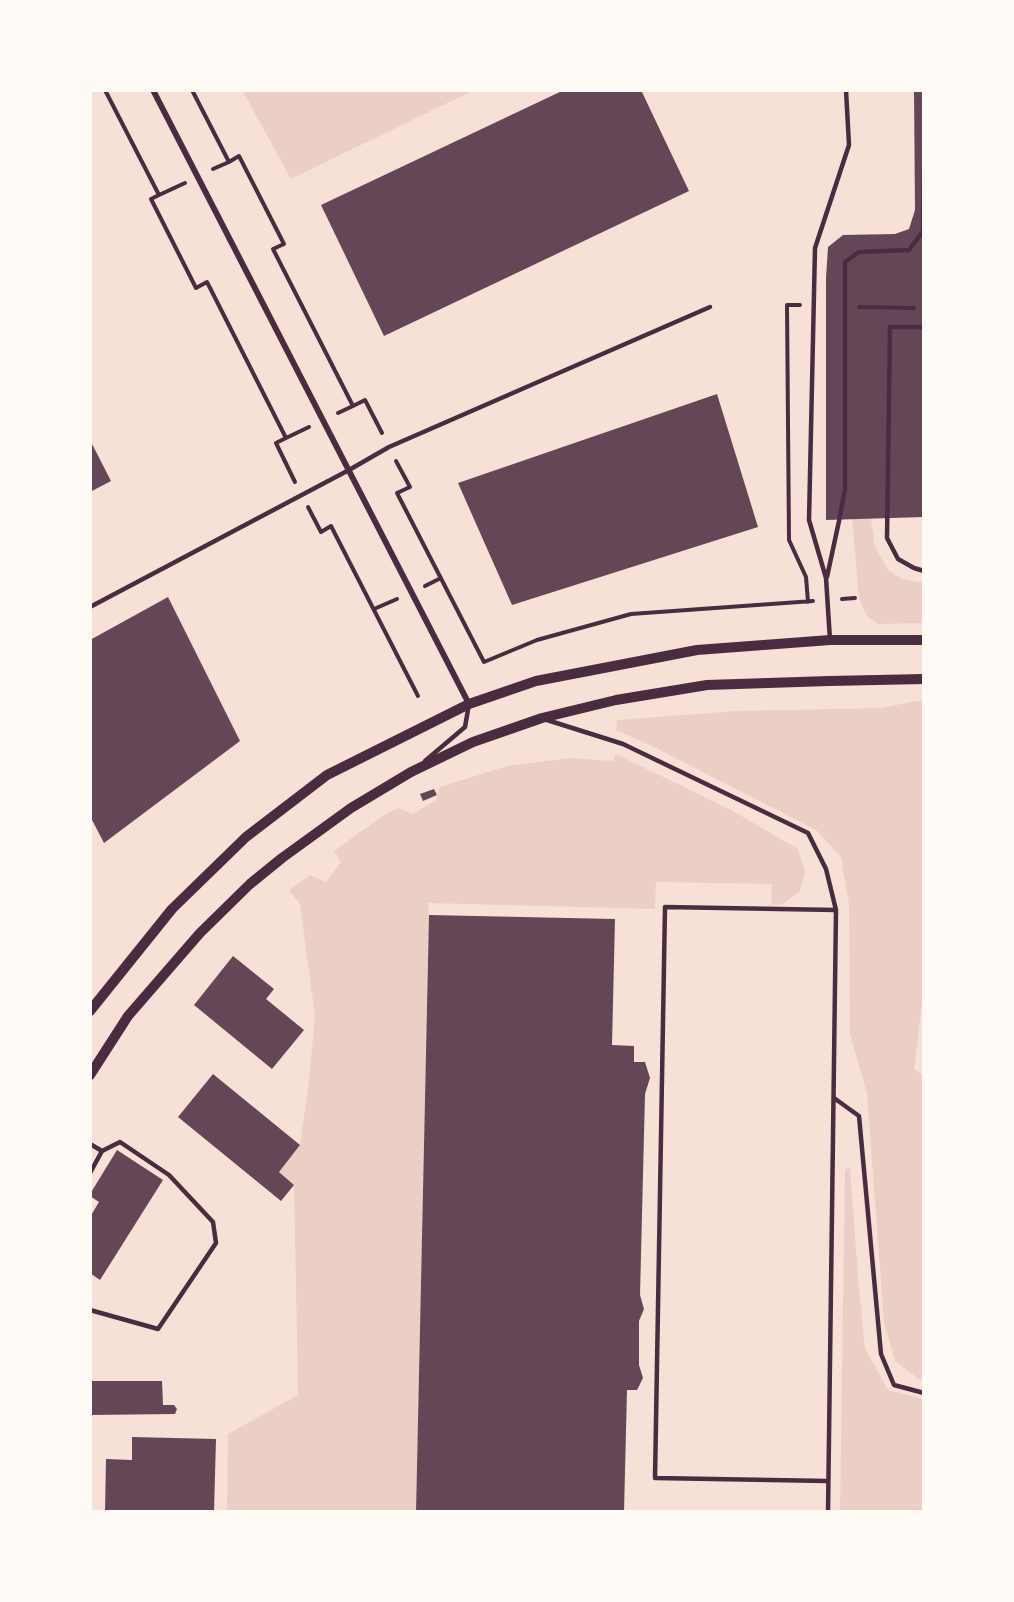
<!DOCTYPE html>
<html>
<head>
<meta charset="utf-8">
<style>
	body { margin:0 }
	#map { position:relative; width:1014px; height:1602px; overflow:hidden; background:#f7e1d7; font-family:Helvetica,sans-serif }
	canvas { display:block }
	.frame { position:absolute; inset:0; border:92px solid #fffaf5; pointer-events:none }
</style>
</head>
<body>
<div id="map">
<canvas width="1014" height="1602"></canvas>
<div class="frame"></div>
</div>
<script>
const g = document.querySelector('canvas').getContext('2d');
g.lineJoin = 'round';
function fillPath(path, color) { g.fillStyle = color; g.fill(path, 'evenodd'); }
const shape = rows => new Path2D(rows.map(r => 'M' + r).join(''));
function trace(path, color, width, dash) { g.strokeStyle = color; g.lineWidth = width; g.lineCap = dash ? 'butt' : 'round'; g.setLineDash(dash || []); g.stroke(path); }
fillPath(shape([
	[242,90,474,90,291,179],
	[852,519,871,519,875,546,888,570,902,579,924,583,924,623,878,624,867,616,859,599],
	[917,701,924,701,924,987,914,1070,924,1075,924,1380,919,1379,895,1361,884,1323,867,1094,850,1034,849,905,841,857,816,830,650,745,616,730,617,720,737,711,880,708],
	[616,754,731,810,798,849,805,872,800,891,783,904,771,905,772,884,656,882,655,909,428,903,429,915,416,1512,227,1512,228,1434,298,1395,294,1185,279,1172,300,1145,308,1089,315,1017,300,904,289,890,310,875,326,882,341,862,334,851,384,815,398,808,413,814,436,800,440,787,507,766,570,758,613,761],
	[850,1168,859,1289,865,1348,888,1390,924,1399,924,1512,840,1512,845,1169]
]), '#ebcfc5');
fillPath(shape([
	[564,90,641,90,689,191,384,336,321,205],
	[914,90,924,90,924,517,826,520,826,278,828,247,843,235,895,234,909,229,915,210],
	[717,394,758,527,512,605,458,483],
	[90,440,111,481,90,492],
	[168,597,240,741,104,843,90,816,90,640],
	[434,789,437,795,423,801,420,794],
	[429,915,615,919,612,1045,634,1046,634,1062,645,1062,650,1078,645,1094,640,1295,644,1309,639,1321,639,1365,643,1378,637,1390,627,1390,624,1512,416,1512],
	[233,956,274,989,266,999,304,1030,272,1069,194,1005],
	[213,1074,300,1145,279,1172,294,1185,281,1201,178,1117],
	[117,1150,163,1180,100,1280,90,1273,90,1217,99,1202,90,1196,90,1194],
	[90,1381,162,1381,163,1405,174,1405,177,1409,175,1414,90,1415],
	[132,1437,216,1439,214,1512,105,1512,106,1459,132,1460]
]), '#644757');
trace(shape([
	[105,90,159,195,151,199,196,288,207,282,286,438,276,443,295,482],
	[192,90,229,162,239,156,284,244,273,249,353,406,365,400,382,433],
	[213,169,229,162],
	[159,195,185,183],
	[800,305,787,305,789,540,806,577,808,602],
	[859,307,914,308],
	[338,413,353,406],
	[286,438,309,427],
	[396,461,410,487,397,493,484,662,537,640,631,614,813,601],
	[308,507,321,532,331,526,418,696],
	[425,586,441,578],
	[842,599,855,598],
	[374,609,397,599]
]), '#4a2c40', 4);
trace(shape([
	[924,327,890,327,887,538,898,559,914,568,924,571],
	[827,577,839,521,845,489,845,262,859,252,909,250,923,231,924,170],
	[90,607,349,470,389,447,710,307],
	[830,640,826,578,809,520,815,248,849,145,846,90],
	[547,720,623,744,808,833,826,869,836,910,828,1512],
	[425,761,465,727,469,704],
	[834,1098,859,1116,881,1354,894,1385,924,1393],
	[90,1144,102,1151,90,1173],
	[90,1310,158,1329,216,1243,213,1222,169,1175,120,1142,102,1151],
	[828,1481,655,1478,665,907,836,910]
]), '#4a2c40', 4.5);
trace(shape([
	[153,90,469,704]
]), '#4a2c40', 6);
trace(shape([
	[90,1011,172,909,246,837,327,775,469,704,536,681,697,650,830,640,924,640],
	[90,1075,128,1016,200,933,250,884,282,858,351,808,411,772,473,742,542,718,616,700,707,685,829,681,924,679]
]), '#4a2c40', 10);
</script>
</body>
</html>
